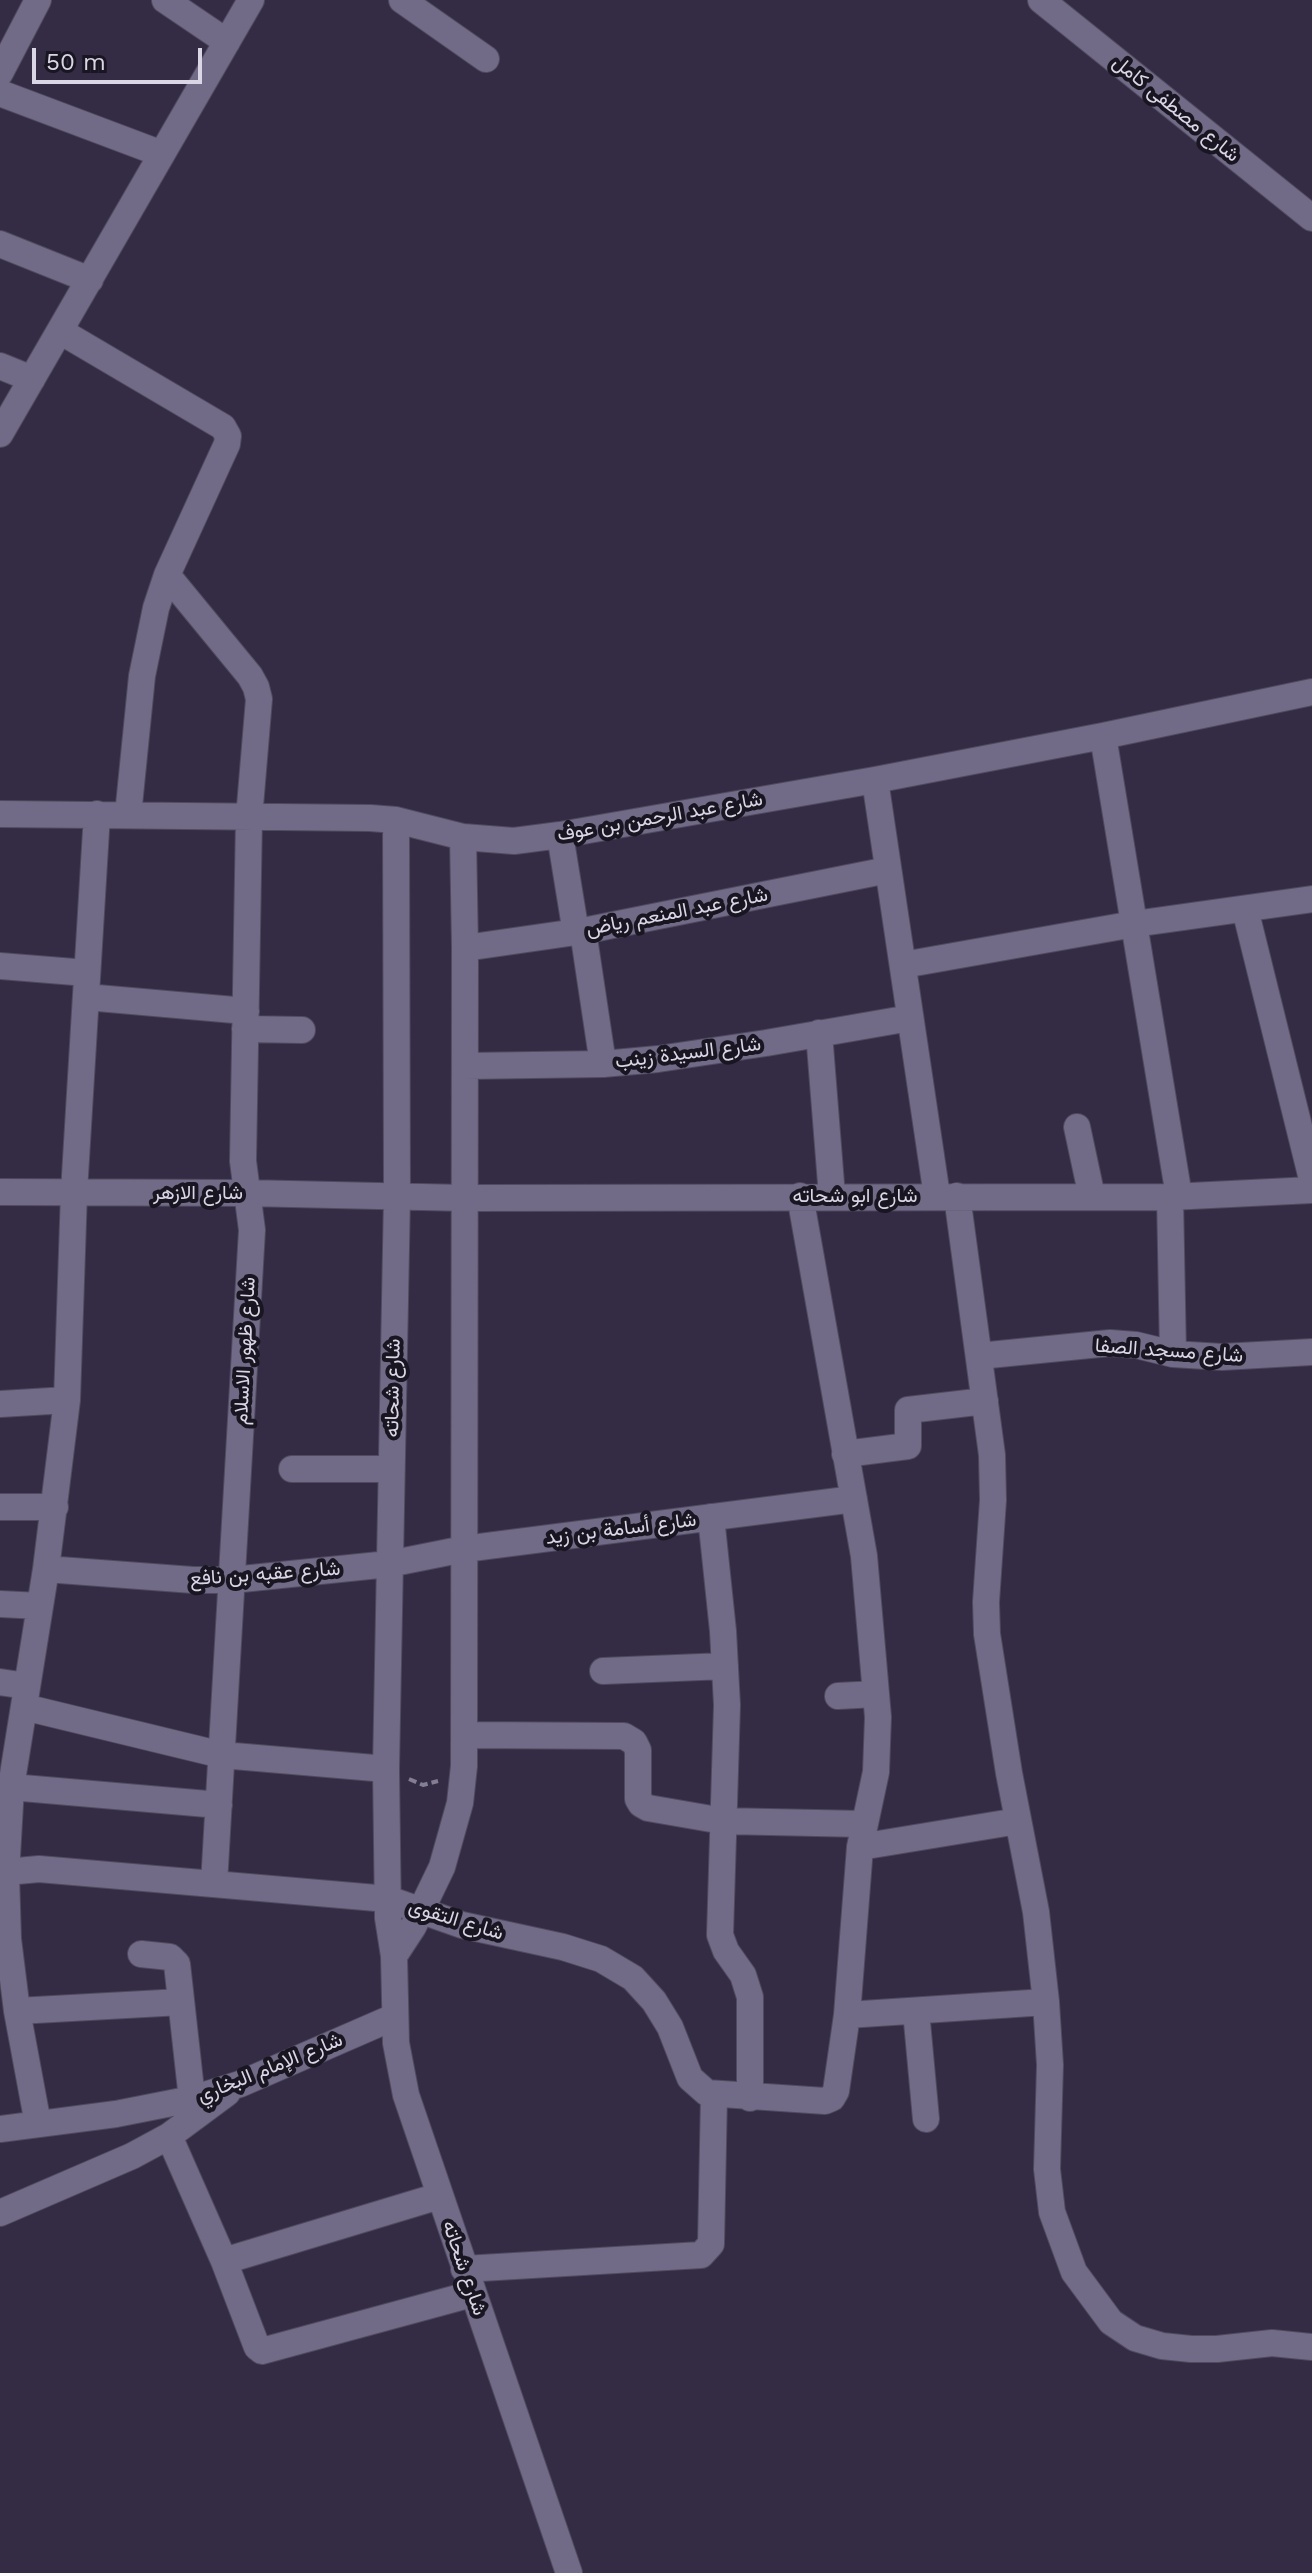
<!DOCTYPE html>
<html>
<head>
<meta charset="utf-8">
<style>
	body { margin:0 }
	#map { position:relative; width:1312px; height:2573px; overflow:hidden; background:#332c44; font-family:"Work Sans",sans-serif }
	canvas { display:block }
	.scale { position:absolute; left:32px; top:48px; width:170px; height:36px; box-sizing:border-box; border:4px solid #dad6e6; border-top:0; padding-left:10px; font-size:24px; line-height:28px; white-space:nowrap; color:#dad6e6; -webkit-text-stroke:6px #191622; paint-order:stroke }
</style>
</head>
<body>
<div id="map">
<canvas width="1312" height="2573"></canvas>
<div class="scale">50 m</div>
</div>
<script>
const g = document.querySelector('canvas').getContext('2d');
g.lineJoin = 'round';
const shape = rows => new Path2D(rows.map(r => 'M' + r).join(''));
function trace(path, color, width, dash) { g.strokeStyle = color; g.lineWidth = width; g.lineCap = dash ? 'butt' : 'round'; g.setLineDash(dash || []); g.stroke(path); }
function write(font, color, halo, rows, align = 'center') {
  g.font = font + ' "Work Sans",Vazirmatn,sans-serif'; g.lineWidth = 8; g.setLineDash([]); g.textBaseline = 'middle'; g.strokeStyle = halo; g.fillStyle = color; for (const [text, x, y, turn = 0] of rows) {
    g.save(); g.translate(x, y); g.rotate((+turn || 0) * Math.PI / 180); g.textAlign = isNaN(turn) ? turn : align; if (halo) g.strokeText(text, 0, 0); g.fillText(text, 0, 0); g.restore();
  }
}
const minor = shape([
	[165,0,227,42],
	[402,0,486,59],
	[1041,0,1312,218],
	[0,73,38,0],
	[0,93,162,154],
	[0,244,90,280],
	[60,331,223,427,228,436,227,444,167,575,156,608,142,676,128,815],
	[0,366,32,379],
	[0,434,251,0],
	[167,575,250,676,256,687,259,699,249,818,243,1161,252,1230,214,1884],
	[1103,736,1179,1196],
	[875,780,937,1196],
	[0,814,370,818,396,820,463,837,514,841,560,835,875,780,1103,736,1312,692],
	[396,820,397,1196,386,1769,388,1918,394,1956,396,2043,406,2095,569,2573],
	[560,835,576,933],
	[1245,909,1312,1179],
	[583,931,603,1064],
	[465,948,583,931,888,870],
	[903,965,1134,924,1312,899],
	[0,966,87,973],
	[86,997,246,1011],
	[245,1029,302,1030],
	[819,1033,832,1196],
	[465,1066,603,1064,658,1059,766,1043,910,1018],
	[1077,1127,1092,1197],
	[0,1192,247,1193,465,1198,1170,1197,1312,1190],
	[957,1196,992,1455,993,1500,986,1602,987,1634,1009,1773,1036,1912,1046,2002,1050,2065,1047,2169,1052,2212,1074,2272,1111,2322,1135,2338,1162,2346,1191,2349,1217,2349,1272,2343,1312,2347],
	[1170,1197,1173,1354],
	[979,1356,1110,1343,1136,1345,1173,1354,1222,1357,1312,1352],
	[0,1404,67,1400],
	[845,1454,908,1446,908,1410,985,1401],
	[292,1469,391,1469],
	[0,1507,55,1507],
	[711,1517,723,1631,727,1705,720,1935,726,1951,743,1975,750,1997,750,2098],
	[46,1569,193,1580,232,1580,389,1564,464,1549,854,1499],
	[0,1604,40,1606],
	[603,1671,725,1666],
	[0,1682,27,1686],
	[838,1696,876,1694],
	[24,1707,222,1755,386,1769],
	[465,1735,624,1736,634,1742,638,1750,638,1799,641,1804,648,1808,723,1821,863,1824],
	[11,1787,219,1805],
	[860,1847,1018,1821],
	[0,1878,17,1871,39,1869,388,1899,462,1925,563,1947,601,1959,633,1978,654,2001,670,2027,690,2078,707,2093,825,2101,832,2098,836,2091,847,2015,860,1847,876,1772,878,1717,864,1556,800,1196],
	[141,1954,170,1957,177,1964,192,2099],
	[394,1956,413,1927,442,1867,460,1803,464,1766,465,948,463,837],
	[17,2011,181,2002],
	[916,2011,926,2119],
	[847,2015,1046,2002],
	[38,2124,17,2011,8,1939,6,1874,11,1787,46,1569,67,1400,74,1192,97,814],
	[0,2129,116,2114,192,2099,240,2084,394,2017],
	[169,2136,224,2261,257,2347,262,2351,472,2294],
	[0,2213,132,2156,169,2136,227,2093],
	[224,2261,439,2196],
	[464,2269,701,2255,711,2244,714,2095]
]);
trace(minor, '#504a5f', 28);
trace(shape([
	[409,1779,423,1785,438,1781]
]), '#847e93', 4, [8, 4]);
trace(minor, '#726b87', 26);
write('20px', '#dad6e6', '#191622', [
	["شارع مصطفى كامل",1176,109,39],
	["شارع عبد الرحمن بن عوف",660,817,-10],
	["شارع عبد المنعم رياض",677,912,-11],
	["شارع السيدة زينب",688,1053,-7],
	["شارع الازهر",198,1193],
	["شارع ابو شحاته",855,1196],
	["شارع ظهور الاسلام",245,1351,-87],
	["شارع مسجد الصفا",1169,1351,4],
	["شارع شحاته",393,1388,-89],
	["شارع أسامة بن زيد",621,1529,-7],
	["شارع عقبه بن نافع",265,1574,-4],
	["شارع التقوى",456,1920,17],
	["شارع الإمام البخاري",270,2068,-22],
	["شارع شحاته",464,2268,71]
]);
</script>
</body>
</html>
